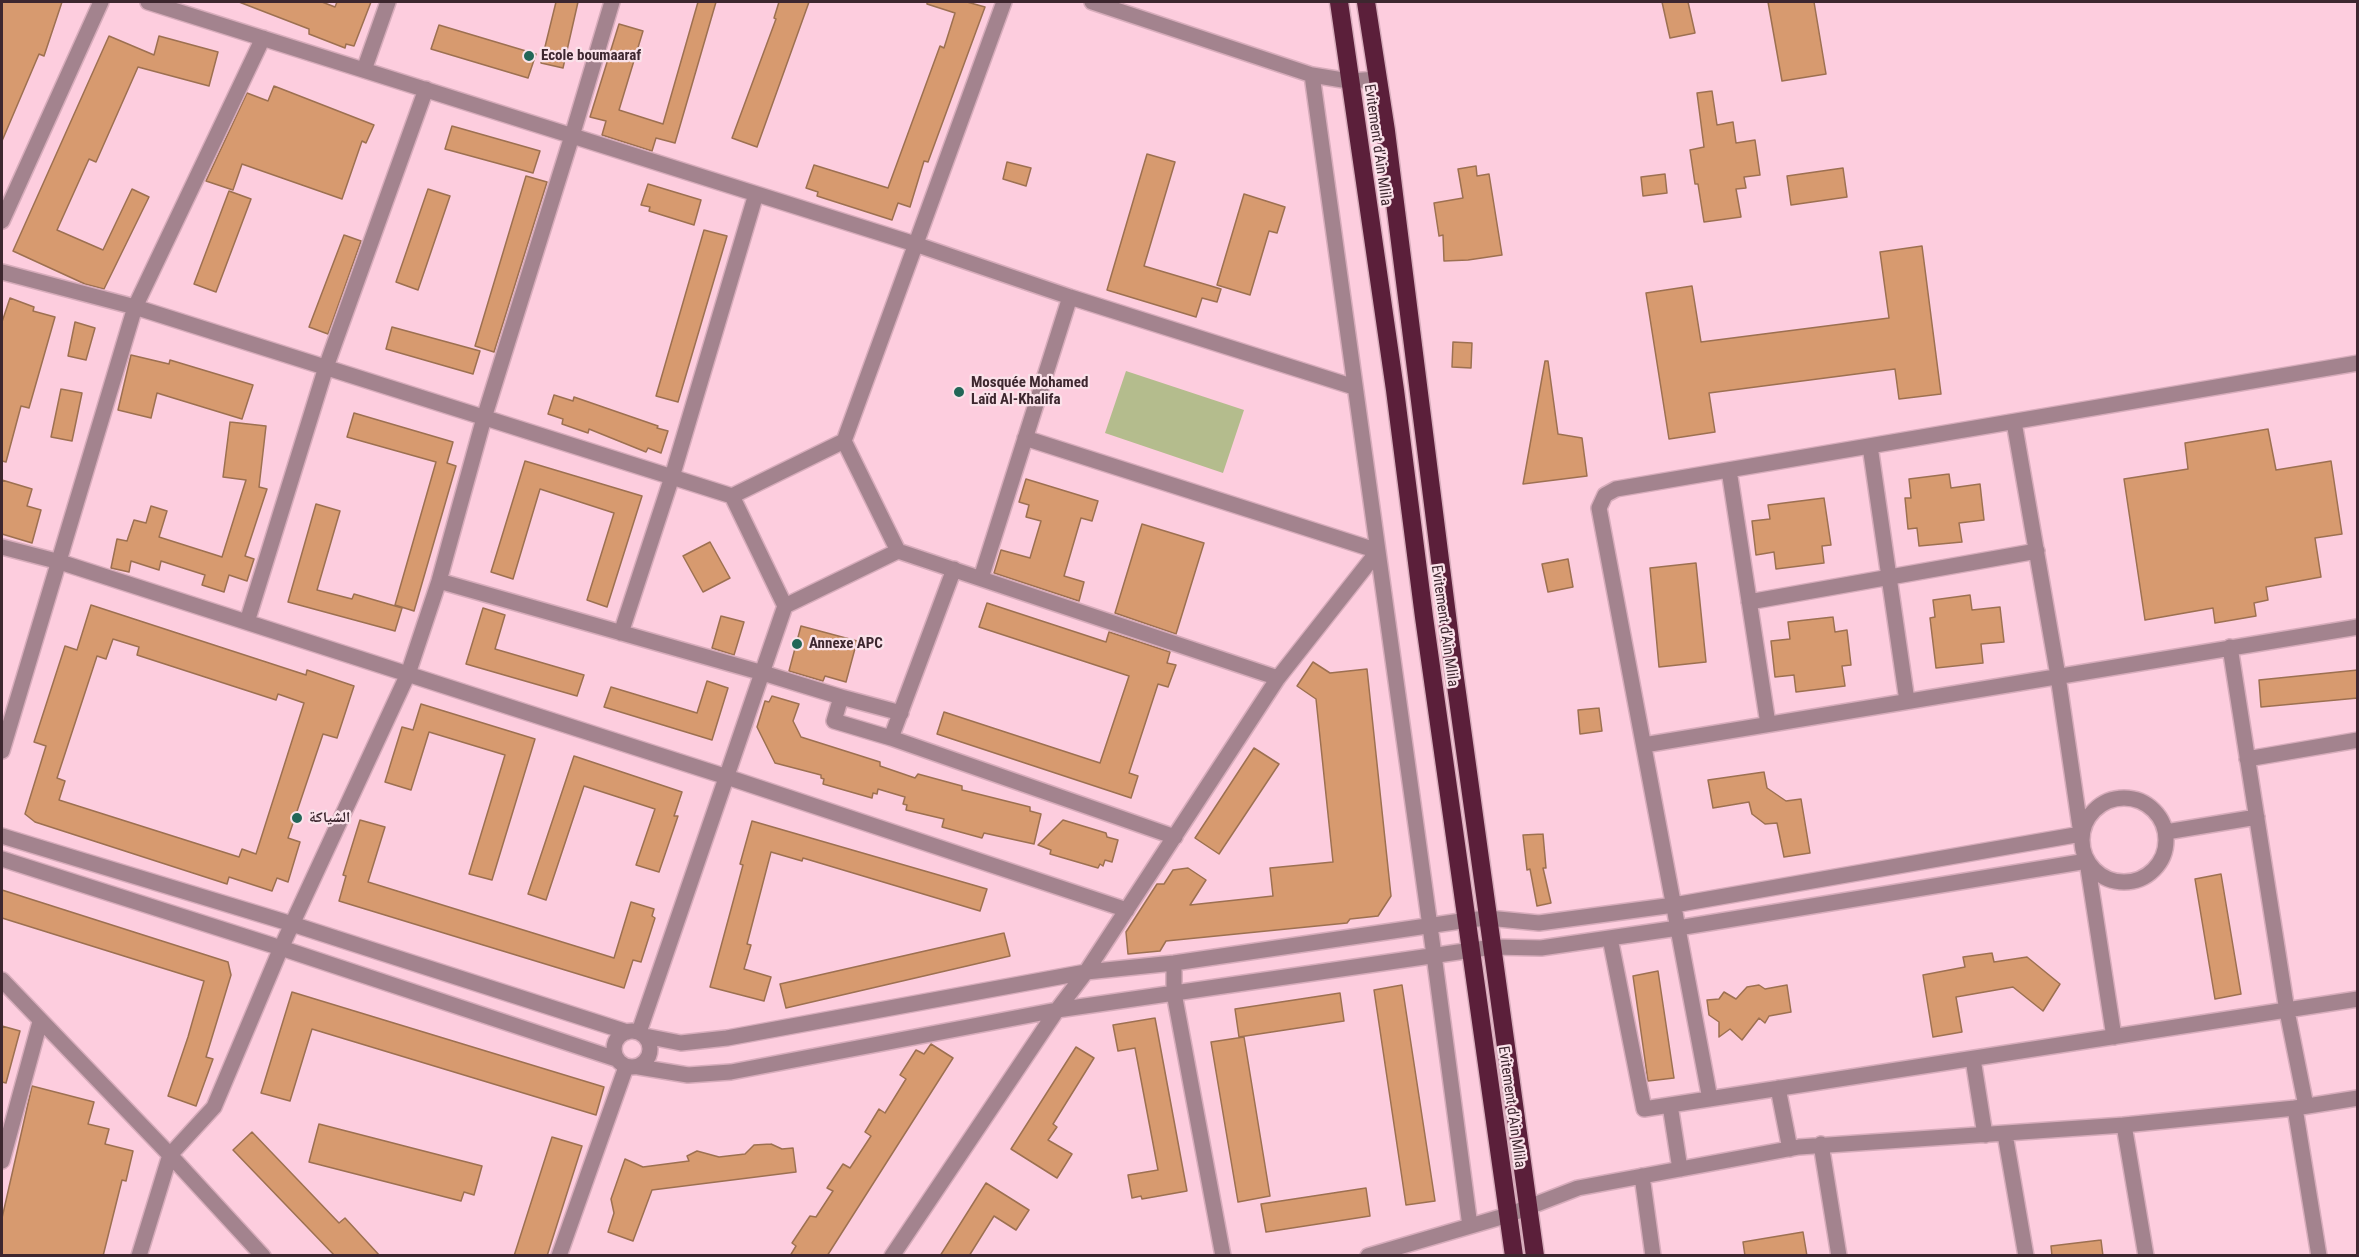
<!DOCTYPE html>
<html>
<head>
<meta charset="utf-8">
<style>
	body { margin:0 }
	#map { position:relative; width:2359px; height:1257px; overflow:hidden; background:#fdcdde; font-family:"Roboto Condensed",sans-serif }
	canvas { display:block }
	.frame { position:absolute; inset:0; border:3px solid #3d272f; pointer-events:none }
</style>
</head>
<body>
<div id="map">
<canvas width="2359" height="1257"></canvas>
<div class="frame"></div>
</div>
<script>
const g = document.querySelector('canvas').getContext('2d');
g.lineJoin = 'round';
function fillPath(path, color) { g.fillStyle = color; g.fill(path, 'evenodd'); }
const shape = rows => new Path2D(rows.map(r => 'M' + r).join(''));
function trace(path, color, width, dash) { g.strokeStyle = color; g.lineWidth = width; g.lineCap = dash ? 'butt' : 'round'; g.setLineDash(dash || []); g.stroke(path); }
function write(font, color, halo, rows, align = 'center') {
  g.font = font + ' "Roboto Condensed","Noto Naskh Arabic",sans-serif'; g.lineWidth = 4.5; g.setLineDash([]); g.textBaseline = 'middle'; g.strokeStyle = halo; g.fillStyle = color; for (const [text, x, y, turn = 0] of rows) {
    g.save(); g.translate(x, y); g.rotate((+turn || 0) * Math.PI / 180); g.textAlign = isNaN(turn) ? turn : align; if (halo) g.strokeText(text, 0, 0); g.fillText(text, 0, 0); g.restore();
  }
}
fillPath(shape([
	[1126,371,1244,410,1223,473,1105,433]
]), '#b4bc8d');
const building = shape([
	[2,2,62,2,44,56,39,54,2,141,2,2],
	[239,2,322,2,335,7,337,2,371,2,354,46,346,44,345,48,309,34,309,29,239,2],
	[556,2,578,2,563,68,541,63,556,2],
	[698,2,716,2,675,143,656,138,652,151,602,135,606,121,590,117,619,24,643,31,619,110,663,124,698,2],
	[779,2,809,2,757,147,732,138,776,19,774,18,779,2],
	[927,2,967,2,985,7,928,162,924,161,910,207,898,203,892,220,817,196,818,192,806,188,814,165,888,188,940,46,944,48,955,13,927,4,927,2],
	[1662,2,1688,2,1695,33,1670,38,1662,2],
	[1768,2,1814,2,1826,74,1782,81,1768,2],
	[439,25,536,54,528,78,431,49,439,25],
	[109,36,154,55,159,36,218,52,209,86,138,67,96,162,89,159,57,230,103,250,132,189,149,197,104,289,85,284,13,251,109,36],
	[274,86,374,125,366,143,362,141,342,199,242,164,233,190,206,181,247,93,268,101,274,86],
	[1712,91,1717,125,1733,122,1736,143,1755,140,1760,175,1744,177,1746,188,1736,189,1741,217,1704,222,1698,184,1695,184,1690,150,1704,147,1697,93,1712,91],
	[452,126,540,151,533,173,445,149,452,126],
	[1147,154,1175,162,1144,266,1221,289,1217,302,1202,298,1196,317,1107,290,1147,154],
	[1007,162,1031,168,1026,186,1003,179,1007,162],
	[1476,166,1477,176,1489,174,1502,255,1468,260,1444,261,1443,235,1439,236,1434,203,1463,198,1458,169,1476,166],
	[1843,168,1847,197,1791,205,1787,176,1843,168],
	[1665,174,1667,193,1643,196,1641,177,1665,174],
	[526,176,547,182,494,352,475,346,526,176],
	[648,184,701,200,694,225,649,211,650,207,641,205,648,184],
	[428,189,450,196,418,290,396,282,428,189],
	[229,191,251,199,216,292,194,284,229,191],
	[1244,194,1285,207,1277,233,1269,231,1250,295,1217,285,1244,194],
	[704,230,727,236,678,402,656,396,704,230],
	[344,235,361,241,328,334,309,327,344,235],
	[1922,246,1941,394,1899,399,1895,369,1709,393,1715,432,1669,439,1646,293,1692,286,1701,342,1889,318,1880,252,1922,246],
	[10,298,34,307,33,311,55,317,29,408,21,406,6,462,2,461,2,322,10,298],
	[75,322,95,328,86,360,68,356,75,322],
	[392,327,480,351,473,374,386,349,392,327],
	[1453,342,1472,343,1471,368,1452,367,1453,342],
	[131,355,169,364,170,360,253,385,242,419,157,393,151,418,118,410,131,355],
	[1545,361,1548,361,1558,434,1582,438,1587,476,1523,484,1545,361],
	[61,389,82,393,72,441,51,437,61,389],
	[554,395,573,401,574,397,658,426,657,428,668,431,661,453,648,448,646,452,589,429,588,433,562,424,563,419,548,414,554,395],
	[354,413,453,442,447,463,456,466,414,611,395,605,436,462,347,437,354,413],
	[230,422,266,426,259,487,267,489,245,556,254,559,247,581,229,575,224,592,202,585,205,575,161,561,159,570,131,561,129,572,111,568,117,539,127,541,134,520,146,523,151,506,167,511,159,537,222,557,246,480,223,477,230,422],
	[2268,429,2276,470,2331,461,2342,534,2315,538,2321,577,2266,587,2268,600,2254,603,2256,616,2215,623,2213,608,2145,620,2124,479,2188,469,2185,443,2268,429],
	[525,461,642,496,607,607,587,600,614,513,540,489,513,579,491,572,525,461],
	[1949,474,1951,488,1980,484,1984,520,1959,523,1962,542,1919,546,1917,528,1908,529,1905,498,1911,498,1909,479,1949,474],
	[1026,479,1098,501,1092,521,1081,518,1064,576,1084,582,1079,601,994,573,1001,550,1030,558,1041,521,1026,517,1029,505,1019,502,1026,479],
	[2,480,32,489,27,506,41,510,32,543,2,534,2,480],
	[1824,498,1831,545,1822,546,1824,563,1776,569,1774,552,1756,555,1752,521,1770,519,1768,505,1824,498],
	[316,504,340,511,317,590,352,599,354,594,402,608,395,631,288,602,316,504],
	[1142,524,1204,543,1176,634,1115,613,1142,524],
	[710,542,730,578,703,592,683,556,710,542],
	[1568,559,1573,587,1548,592,1542,564,1568,559],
	[1696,563,1706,662,1659,667,1650,568,1696,563],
	[1970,595,1972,610,2000,607,2004,642,1981,644,1983,663,1936,668,1930,618,1935,617,1933,600,1970,595],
	[987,603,1106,642,1109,632,1170,652,1167,663,1176,665,1168,687,1158,684,1129,773,1138,776,1131,798,937,734,944,712,1100,763,1129,676,979,627,987,603],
	[91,605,306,675,307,670,354,686,337,738,323,734,288,838,300,842,288,882,277,878,272,891,229,877,227,884,35,822,25,814,46,746,34,742,65,646,77,650,91,605],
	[113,639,139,647,137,655,276,700,278,694,304,703,256,854,242,849,239,857,59,800,65,781,57,778,97,656,106,659,113,639],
	[483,608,505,615,495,649,584,675,577,696,466,664,483,608],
	[721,616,744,622,734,655,712,648,721,616],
	[1833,617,1835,632,1847,630,1851,665,1842,666,1845,686,1796,692,1794,675,1775,677,1771,641,1790,639,1788,622,1833,617],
	[801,626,857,641,846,682,825,676,823,681,789,671,801,626],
	[1313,662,1330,673,1367,669,1391,896,1378,916,1350,919,1347,923,1166,941,1160,951,1128,954,1126,932,1157,884,1164,884,1173,870,1188,868,1206,880,1190,905,1273,896,1270,868,1333,862,1316,699,1297,686,1313,662],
	[2358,670,2358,698,2261,707,2259,680,2358,670],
	[707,681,728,688,712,740,604,707,611,687,697,713,707,681],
	[772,696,799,704,793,721,801,737,880,762,880,766,915,778,918,774,962,786,962,790,1030,807,1030,811,1041,814,1034,844,984,833,982,838,942,827,944,819,906,810,907,805,903,804,905,797,878,789,877,794,873,793,872,798,823,784,824,779,821,778,821,775,775,763,757,727,765,701,769,702,772,696],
	[421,704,535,739,492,880,469,874,505,755,429,732,411,790,385,782,402,727,413,730,421,704],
	[1599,708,1602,731,1580,734,1578,710,1599,708],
	[1254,748,1279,764,1219,854,1195,838,1254,748],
	[574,756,682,792,674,816,678,816,659,872,636,865,655,809,584,786,546,900,528,894,574,756],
	[1764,772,1767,788,1786,801,1801,799,1810,853,1784,857,1777,823,1765,824,1752,814,1749,802,1713,808,1708,780,1764,772],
	[360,820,385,827,368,882,614,958,631,902,654,909,652,916,655,918,641,962,633,960,624,988,339,901,346,876,343,875,360,820],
	[1063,820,1106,833,1107,837,1118,840,1112,862,1105,860,1103,866,1100,864,1098,868,1050,854,1051,850,1038,845,1063,820],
	[752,821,987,889,980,911,803,858,802,861,771,852,747,944,751,945,744,969,771,977,764,1001,710,987,743,865,740,864,752,821],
	[1543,834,1546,868,1543,868,1551,903,1537,906,1530,869,1527,870,1523,835,1543,834],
	[2221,874,2241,994,2215,999,2195,879,2221,874],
	[2,890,228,962,231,975,206,1057,213,1059,196,1106,168,1096,188,1037,204,981,2,918,2,890],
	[1004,933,1010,956,786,1008,780,984,1004,933],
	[1992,953,1994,962,2027,957,2060,984,2043,1011,2013,987,1956,997,1962,1032,1933,1037,1923,975,1965,967,1963,957,1992,953],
	[1658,971,1674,1078,1648,1081,1633,976,1658,971],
	[1402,985,1435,1201,1406,1205,1374,990,1402,985],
	[1759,985,1765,989,1787,985,1791,1012,1769,1016,1765,1023,1759,1018,1742,1040,1730,1029,1719,1037,1719,1022,1709,1015,1707,1000,1719,999,1724,992,1736,999,1747,987,1759,985],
	[292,992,604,1087,596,1115,312,1029,290,1101,261,1093,292,992],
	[1340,993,1344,1021,1239,1037,1235,1009,1340,993],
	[1155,1018,1187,1191,1142,1199,1141,1196,1132,1198,1128,1175,1158,1170,1135,1048,1118,1051,1113,1025,1155,1018],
	[2,1026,20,1031,6,1083,2,1082,2,1026],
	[1244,1037,1270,1196,1238,1202,1211,1042,1244,1037],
	[931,1044,953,1058,827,1256,790,1256,796,1246,792,1243,810,1216,816,1217,833,1191,827,1188,843,1164,850,1168,871,1136,865,1132,879,1109,885,1113,906,1079,900,1075,916,1050,924,1054,931,1044],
	[1076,1047,1094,1058,1053,1124,1057,1127,1048,1140,1072,1154,1057,1178,1011,1149,1076,1047],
	[32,1086,94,1102,88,1124,109,1129,105,1144,133,1151,126,1181,122,1180,103,1256,2,1256,2,1218,32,1086],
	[319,1124,482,1166,474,1195,464,1192,461,1201,309,1162,319,1124],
	[252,1132,339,1223,345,1218,380,1256,335,1256,233,1150,252,1132],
	[552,1137,582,1146,547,1256,514,1256,552,1137],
	[771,1144,782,1149,793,1148,796,1172,652,1190,633,1241,608,1232,614,1213,611,1199,625,1159,643,1167,689,1161,687,1156,697,1151,719,1157,745,1154,754,1145,771,1144],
	[986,1183,1029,1210,1016,1230,994,1216,969,1256,940,1256,986,1183],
	[1366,1188,1370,1216,1266,1232,1261,1204,1366,1188],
	[1803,1232,1807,1256,1745,1256,1743,1242,1803,1232],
	[2101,1240,2103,1256,2052,1256,2051,1246,2101,1240]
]);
fillPath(building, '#d79a6f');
trace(building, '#9d7051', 1.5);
const minor = shape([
	[148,2,915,244,1070,297,1354,387],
	[1092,2,1312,75,1349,81,1378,79],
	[364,70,388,2],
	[1312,75,1434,955,1470,1226],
	[2,221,101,2],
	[2,272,135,307,732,496,844,441,898,551,785,606,732,496],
	[844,441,1004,2],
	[1870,446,1907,701],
	[1729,470,1768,724],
	[2,547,60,562,727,777,1127,910],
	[898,551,1278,678],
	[954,569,891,738,1175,837],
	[981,578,1070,297],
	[439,581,763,673,841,697],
	[1749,602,2037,551],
	[247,622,326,367,426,89],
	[621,633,672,477,756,194],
	[2230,647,2287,1011,2306,1106],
	[891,738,834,721,841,697,901,713],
	[1644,745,2358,627],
	[2,751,135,307,263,38],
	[2247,759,2358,740],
	'2082 840a42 42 0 1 1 84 0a42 42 0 1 1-84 0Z',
	[2166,832,2257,817],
	[2,836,292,924,627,1032],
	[2,859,281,948,616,1059],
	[1610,938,1644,1109,2358,999],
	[1174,963,1174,993,1223,1256],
	[2,980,170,1155,263,1256],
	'614 1049a18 18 0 1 1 36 0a18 18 0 1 1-36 0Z',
	[639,1032,785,606],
	[645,1036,681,1043,727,1038,1086,972,1174,963,1468,920,1488,918,1539,923,1674,905,2081,834,2058,676,2014,422],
	[1973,1059,1985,1135],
	[639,1067,688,1075,731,1072,1057,1010,1493,947,1541,948,1678,928,2087,861,2114,1037],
	[1778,1088,1790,1149],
	[1710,1099,1599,508,1605,495,1616,489,2358,363],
	[1670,1105,1680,1169],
	[2295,1108,2319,1256],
	[2124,1125,2146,1256],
	[2005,1134,2026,1256],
	[1821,1144,1839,1256],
	[2,1161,40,1022],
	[1642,1176,1653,1256],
	[139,1256,170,1155,214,1107,281,948,408,674,439,581,484,418,572,136,612,2],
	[559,1256,626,1067],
	[892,1256,1057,1010,1086,972,1278,678,1378,551,1025,438],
	[1368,1256,1508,1215,1578,1188,1799,1147,2124,1125,2295,1108,2358,1098]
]);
const highway = shape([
	[1339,2,1395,390,1424,617,1514,1256],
	[1366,2,1386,131,1454,671,1535,1256]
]);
trace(minor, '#d7acbb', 18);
trace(highway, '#d7acbb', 21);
trace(minor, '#a3838e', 15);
trace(highway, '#5b1f3a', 18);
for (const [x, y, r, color] of [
	[529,56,6,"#226657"],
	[959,392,6,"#226657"],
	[797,644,6,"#226657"],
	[297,818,6,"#226657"]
]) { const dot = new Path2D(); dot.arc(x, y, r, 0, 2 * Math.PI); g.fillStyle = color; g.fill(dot); trace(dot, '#fae2ea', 2); }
write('bold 15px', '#3d272f', '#fae2ea', [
	["Ecole boumaaraf",541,56],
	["Mosquée Mohamed",971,383],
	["Laïd Al-Khalifa",971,400],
	["Annexe APC",809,644],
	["الشياكة",309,818]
], 'left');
write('15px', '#3d272f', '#fae2ea', [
	["Evitement d'Ain Mlila",1377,145,82],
	["Evitement d'Ain Mlila",1444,626,82],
	["Evitement d'Ain Mlila",1511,1107,82]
]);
</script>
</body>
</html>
